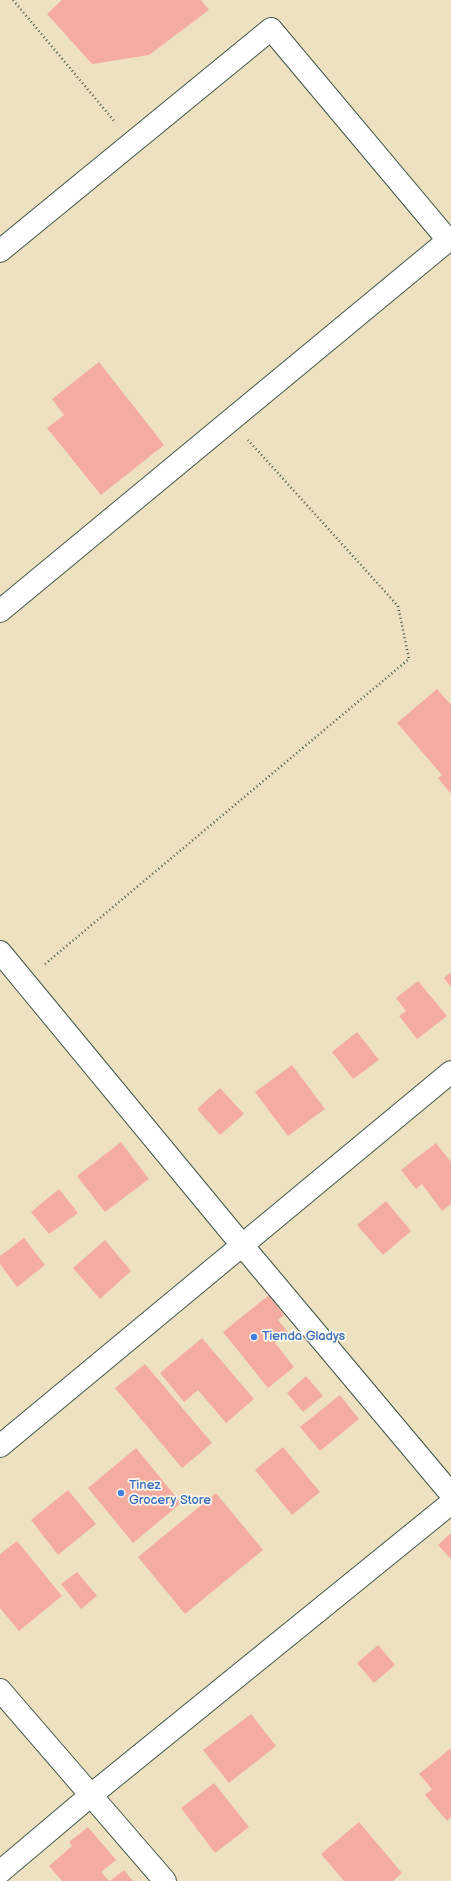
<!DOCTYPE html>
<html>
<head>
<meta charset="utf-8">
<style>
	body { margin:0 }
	canvas { display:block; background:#eee1c0 }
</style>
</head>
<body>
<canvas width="451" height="1881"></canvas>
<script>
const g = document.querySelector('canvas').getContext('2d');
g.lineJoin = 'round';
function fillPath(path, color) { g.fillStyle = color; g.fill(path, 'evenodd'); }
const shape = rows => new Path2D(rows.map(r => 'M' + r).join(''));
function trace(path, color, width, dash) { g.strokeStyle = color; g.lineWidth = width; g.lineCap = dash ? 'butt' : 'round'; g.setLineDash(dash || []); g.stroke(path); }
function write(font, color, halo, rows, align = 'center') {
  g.font = font + ' "Balsamiq Sans",sans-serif'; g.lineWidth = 3.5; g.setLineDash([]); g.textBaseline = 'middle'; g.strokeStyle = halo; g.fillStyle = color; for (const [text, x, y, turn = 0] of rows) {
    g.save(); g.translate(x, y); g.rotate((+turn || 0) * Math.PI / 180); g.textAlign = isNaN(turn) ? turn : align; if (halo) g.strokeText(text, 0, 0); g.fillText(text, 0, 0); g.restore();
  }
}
fillPath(shape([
	[62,0,201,0,209,10,149,55,92,64,47,14],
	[99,362,164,445,101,495,47,428,64,415,52,399],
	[437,689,451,705,451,794,438,778,442,775,397,723],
	[451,972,451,987,444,978],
	[418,981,447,1016,417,1039,399,1016,406,1011,396,998],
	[357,1032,379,1060,353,1079,332,1052],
	[292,1065,325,1109,288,1136,255,1092],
	[220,1088,244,1114,220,1135,197,1109],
	[121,1142,149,1179,105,1212,77,1176],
	[436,1143,451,1162,451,1204,442,1211,422,1184,416,1189,401,1170],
	[59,1189,78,1213,49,1234,31,1212],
	[386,1201,411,1231,383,1255,357,1225],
	[24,1238,45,1265,17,1287,0,1264,0,1256],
	[105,1240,131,1271,100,1299,73,1268],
	[269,1295,284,1315,278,1320,288,1332,275,1343,294,1367,268,1388,223,1332],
	[202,1338,254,1399,226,1423,198,1390,184,1402,160,1373],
	[145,1364,212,1443,182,1468,115,1388],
	[306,1376,323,1396,303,1412,287,1393],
	[340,1395,359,1419,320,1451,300,1427],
	[283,1447,320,1492,292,1515,255,1470],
	[136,1448,181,1503,133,1543,88,1488],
	[68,1490,96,1524,58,1555,31,1520],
	[216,1493,263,1550,185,1614,138,1557],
	[451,1533,451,1559,438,1545],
	[17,1541,62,1596,19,1631,0,1608,0,1554],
	[77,1572,97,1596,81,1609,61,1584],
	[378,1645,395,1665,374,1683,357,1663],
	[251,1714,276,1746,229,1783,203,1750],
	[451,1748,451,1817,447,1821,425,1795,432,1789,419,1774],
	[214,1783,249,1827,215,1853,181,1808],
	[359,1822,402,1873,393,1881,344,1881,321,1854],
	[88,1827,116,1860,101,1872,109,1881,62,1881,49,1866,72,1846,69,1842],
	[124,1870,133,1881,110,1881]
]), '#f4aca1');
const minor = shape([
	[0,251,271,29,448,240],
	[0,611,451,238],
	[0,952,242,1245,451,1494],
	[0,1446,451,1072],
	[0,1690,165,1881],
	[0,1872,90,1796,451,1503]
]);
trace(minor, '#3e5649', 24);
trace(shape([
	[13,0,115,122],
	[45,964,409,659,398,606,248,440]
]), '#3e5649', 2.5, [1, 3]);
trace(minor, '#fff', 22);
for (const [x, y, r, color] of [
	[254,1337,4,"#3f7fe0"],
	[121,1493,4,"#3f7fe0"]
]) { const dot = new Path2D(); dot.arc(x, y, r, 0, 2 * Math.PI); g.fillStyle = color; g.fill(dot); trace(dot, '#fbf7ec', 1.5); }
write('13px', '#366cbe', '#fbf7ec', [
	["Tienda Gladys",262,1337],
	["Tinez",129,1486],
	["Grocery Store",129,1501]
], 'left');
</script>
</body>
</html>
